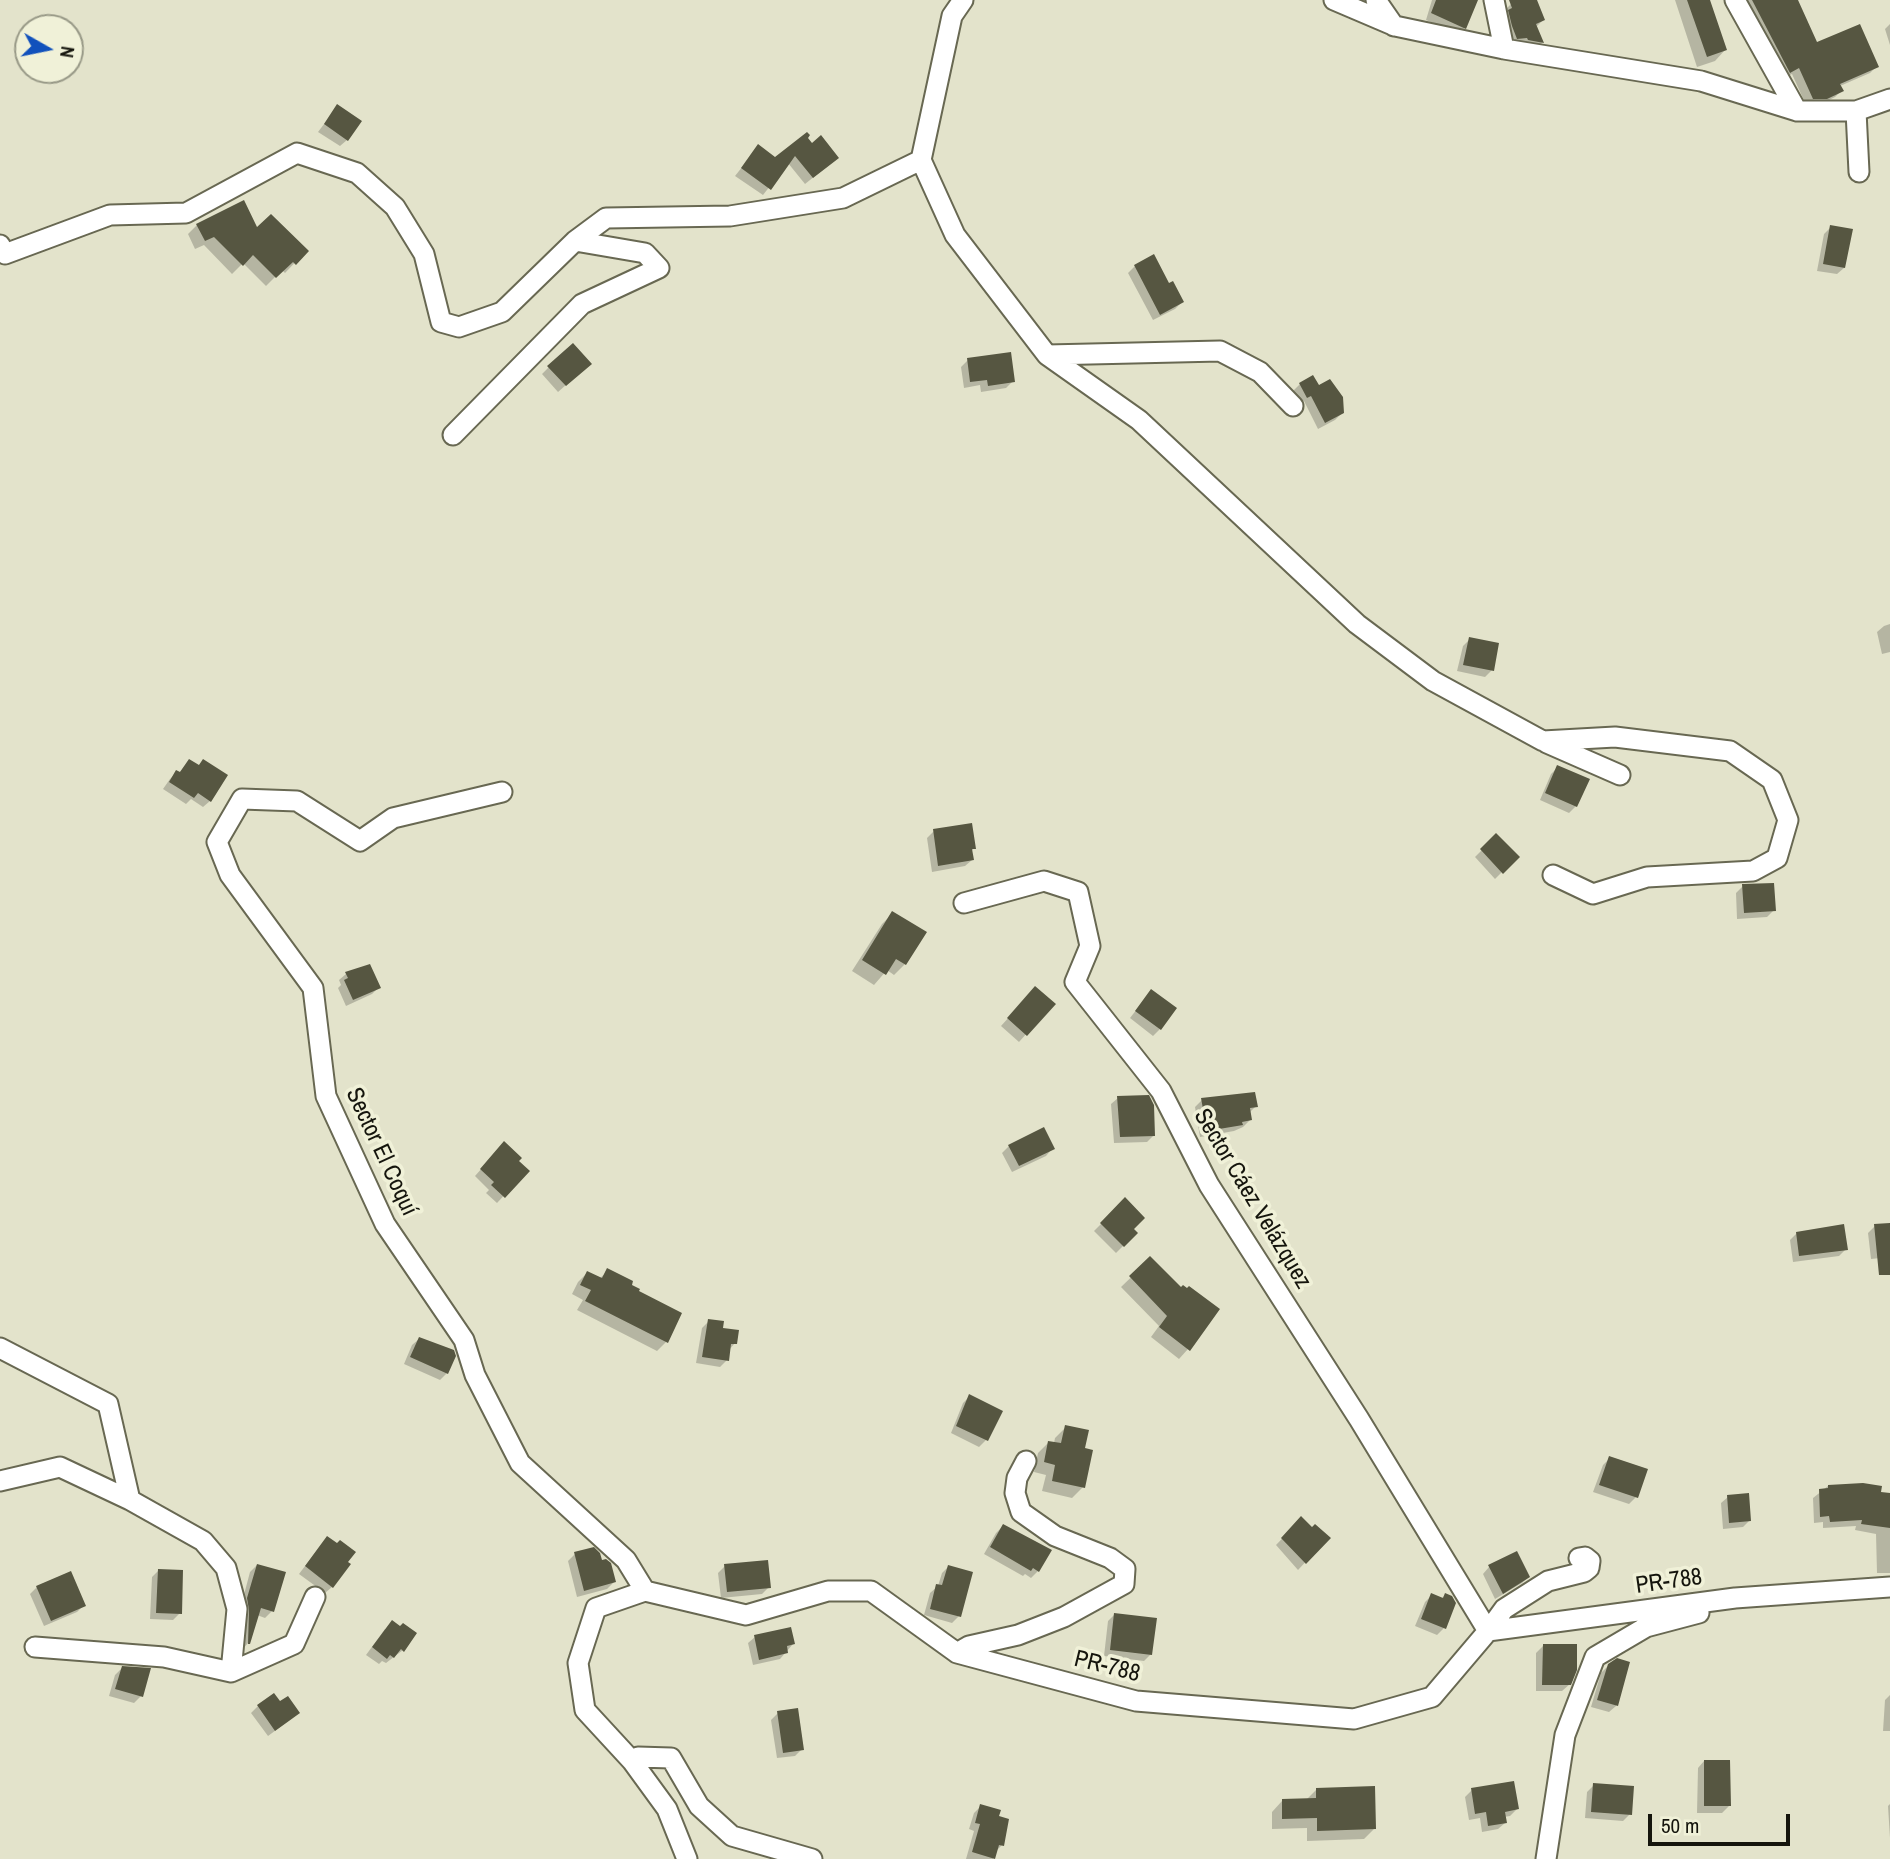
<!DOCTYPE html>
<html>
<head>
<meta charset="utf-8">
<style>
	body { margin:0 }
	#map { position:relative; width:1890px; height:1859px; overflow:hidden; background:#e3e3cb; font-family:"Archivo Narrow",sans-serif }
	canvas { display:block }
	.north { position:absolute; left:14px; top:14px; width:70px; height:70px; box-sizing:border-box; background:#f0f1d8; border:2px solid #989987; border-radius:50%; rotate:99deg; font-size:19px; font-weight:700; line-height:28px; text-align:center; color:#15150d }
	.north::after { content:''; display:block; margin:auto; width:24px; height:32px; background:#1151bc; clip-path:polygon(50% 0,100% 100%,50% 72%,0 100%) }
	.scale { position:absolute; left:1648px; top:1814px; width:142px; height:32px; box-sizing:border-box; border:4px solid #15150d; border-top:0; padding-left:9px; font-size:21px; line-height:24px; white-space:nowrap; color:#15150d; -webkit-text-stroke:5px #f0f1d8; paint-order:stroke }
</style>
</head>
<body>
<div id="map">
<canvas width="1890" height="1859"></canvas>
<div class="north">N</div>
<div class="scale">50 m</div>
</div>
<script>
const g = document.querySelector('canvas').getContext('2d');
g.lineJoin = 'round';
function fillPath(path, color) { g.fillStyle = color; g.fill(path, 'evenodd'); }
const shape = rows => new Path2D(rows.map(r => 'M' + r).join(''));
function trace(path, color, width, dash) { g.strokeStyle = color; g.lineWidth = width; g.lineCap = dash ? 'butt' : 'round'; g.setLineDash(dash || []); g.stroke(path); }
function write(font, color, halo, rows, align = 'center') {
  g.font = font + ' "Archivo Narrow",sans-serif'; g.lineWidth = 7; g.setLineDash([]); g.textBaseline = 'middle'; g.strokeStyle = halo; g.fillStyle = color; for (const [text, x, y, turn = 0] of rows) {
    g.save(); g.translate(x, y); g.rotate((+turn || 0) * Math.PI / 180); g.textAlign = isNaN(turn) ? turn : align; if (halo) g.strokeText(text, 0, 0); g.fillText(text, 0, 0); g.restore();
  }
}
fillPath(shape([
	[1432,0,1471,0,1465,28,1458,34,1426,20],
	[1522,0,1535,0,1543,20,1536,27,1542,43,1536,49,1510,45,1504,11,1511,4],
	[1675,0,1708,0,1725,50,1715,61,1697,67],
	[1737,0,1796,0,1816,45,1877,66,1870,73,1840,86,1842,90,1835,97,1819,105,1806,105,1792,74,1783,78],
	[1890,24,1890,45,1885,29],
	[337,107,347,140,340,146,318,132],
	[806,138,830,164,805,184,788,163,763,195,735,176,758,147,775,159],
	[197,225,257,230,306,251,285,273,282,270,266,286,243,263,232,274,204,245,195,249,188,234],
	[1831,227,1844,268,1837,274,1817,271,1824,234],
	[1135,266,1182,302,1175,309,1153,320,1128,273],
	[968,360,1013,381,1006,388,981,392,980,385,964,388,961,367],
	[549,367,583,370,558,392,542,374],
	[1300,384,1318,387,1342,413,1335,420,1318,429,1304,401,1299,404,1293,391],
	[1890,624,1890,652,1882,654,1877,632,1884,626],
	[1470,639,1492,670,1485,677,1457,671,1463,646],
	[189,761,198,766,203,761,210,801,203,807,191,799,186,804,163,789,170,779,177,772,179,773],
	[1558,767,1576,806,1569,813,1540,800,1551,774],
	[934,831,974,848,971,852,972,860,965,866,932,872,927,838],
	[1496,836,1517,857,1495,879,1475,857],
	[1743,886,1774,910,1767,917,1737,919,1736,893],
	[893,913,924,933,905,964,894,975,887,970,874,985,852,971,882,924],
	[346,974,379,987,372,994,346,1006,338,988,341,985,339,980],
	[1151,991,1160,1029,1153,1036,1130,1018],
	[1029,995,1053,1004,1019,1042,1001,1026],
	[1118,1098,1154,1135,1147,1142,1114,1143,1111,1104],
	[1202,1100,1256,1106,1249,1113,1250,1120,1243,1127,1234,1131,1200,1137,1195,1107],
	[1009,1146,1052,1149,1046,1156,1012,1172,1002,1153],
	[498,1150,527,1171,497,1203,486,1193,489,1190,475,1176],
	[1125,1200,1132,1229,1136,1233,1116,1253,1094,1231],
	[1890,1224,1890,1257,1871,1259,1868,1233,1875,1226],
	[1797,1233,1846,1249,1839,1256,1793,1262,1790,1240],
	[1150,1259,1188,1349,1179,1359,1151,1337,1159,1326,1121,1287],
	[608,1271,629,1286,666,1342,657,1351,577,1310,583,1300,572,1294,578,1282,587,1273,599,1279],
	[709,1321,735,1343,729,1350,727,1360,720,1367,696,1363,702,1328],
	[419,1339,447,1373,440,1380,404,1364,412,1345],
	[969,1397,1000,1411,986,1440,979,1447,951,1433,963,1403],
	[1066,1427,1083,1449,1083,1487,1072,1498,1042,1491,1046,1475,1034,1472,1038,1453,1049,1442,1054,1443,1055,1438],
	[1610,1458,1636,1497,1629,1504,1593,1492,1603,1465],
	[1828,1486,1890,1495,1890,1573,1877,1573,1876,1534,1855,1530,1856,1526,1823,1528,1823,1522,1814,1523,1813,1498],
	[1728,1497,1750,1520,1743,1527,1723,1529,1721,1503],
	[1301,1519,1312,1529,1328,1538,1298,1570,1276,1545],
	[1003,1526,1038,1571,1031,1578,1025,1574,1023,1576,984,1554,996,1533],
	[321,1545,332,1587,325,1593,299,1574],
	[575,1554,614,1582,607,1589,577,1597,568,1561],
	[257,1565,272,1611,265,1618,257,1615,248,1643,242,1650,241,1606,250,1572],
	[725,1566,769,1587,762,1594,721,1598,718,1573],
	[948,1567,959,1616,952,1623,924,1615,930,1593,938,1586,942,1573],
	[1489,1567,1528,1577,1522,1583,1495,1599,1483,1574],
	[159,1570,180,1613,173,1620,150,1619,152,1577],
	[37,1587,84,1605,77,1612,44,1626,30,1594],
	[1432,1595,1441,1599,1445,1595,1444,1628,1437,1635,1415,1626,1425,1602],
	[1115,1614,1151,1654,1144,1661,1104,1656,1108,1621],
	[385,1629,403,1650,386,1663,382,1661,379,1664,366,1655],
	[755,1637,793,1644,780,1659,753,1665,748,1643],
	[1543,1646,1570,1684,1562,1691,1536,1691,1536,1653],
	[1628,1663,1616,1706,1609,1712,1591,1707,1601,1673,1609,1665],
	[122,1668,141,1696,134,1703,109,1696,115,1675],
	[1890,1695,1890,1731,1883,1731,1885,1700],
	[279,1704,291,1719,268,1736,251,1713,258,1706],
	[778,1713,802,1749,795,1756,777,1758,771,1720],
	[1704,1761,1729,1806,1722,1813,1697,1813,1698,1768],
	[1594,1785,1630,1814,1623,1821,1585,1818,1587,1792],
	[1316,1790,1374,1829,1364,1839,1307,1841,1307,1828,1272,1829,1272,1812,1282,1801,1306,1800],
	[1472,1790,1517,1809,1510,1816,1504,1817,1505,1823,1498,1829,1482,1832,1480,1818,1469,1820,1465,1797],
	[1890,1804,1890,1838,1888,1806],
	[981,1806,997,1817,1002,1845,995,1852,993,1859,966,1859,974,1831,969,1829,974,1813]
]), '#0003');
fillPath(shape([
	[1436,0,1478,0,1466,29,1431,13],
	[1509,0,1537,0,1545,20,1536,24,1544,43,1528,40,1527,38,1517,39,1512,26,1508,10,1512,8],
	[1687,0,1710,0,1727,50,1707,57],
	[1752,0,1798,0,1817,42,1860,24,1879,67,1840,84,1844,91,1827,99,1813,99,1799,68,1790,73],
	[337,104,362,121,348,141,324,124],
	[807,132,810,135,808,138,812,143,821,135,839,158,813,178,795,156,771,190,741,168,758,144,775,157],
	[244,200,257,227,271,214,309,251,296,265,293,262,276,278,253,255,243,266,214,237,205,241,196,224],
	[1830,225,1853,229,1845,268,1823,264],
	[1154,254,1169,283,1173,281,1184,302,1160,315,1134,265],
	[573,343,592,364,566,386,547,366],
	[1011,352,1015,382,988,386,987,380,970,382,967,358],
	[1313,375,1319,385,1330,379,1343,397,1344,413,1325,423,1311,396,1307,398,1299,383],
	[1469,637,1499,643,1494,671,1463,665],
	[189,759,199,765,203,759,228,775,211,802,198,793,194,798,169,782,176,770,180,772],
	[1557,765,1590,779,1577,807,1545,793],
	[972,823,976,849,972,849,974,860,938,866,933,829],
	[1496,833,1520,857,1503,874,1480,849],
	[1774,883,1776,911,1744,913,1742,884],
	[892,911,927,932,906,965,896,959,886,975,862,960],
	[370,964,381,988,353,1000,344,980,348,978,345,972],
	[1035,986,1056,1004,1027,1036,1007,1018],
	[1151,989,1177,1008,1161,1030,1135,1011],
	[1255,1092,1258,1107,1250,1108,1252,1120,1242,1122,1243,1125,1207,1131,1201,1098],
	[1149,1095,1154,1105,1155,1136,1120,1137,1117,1096],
	[1044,1127,1055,1149,1019,1166,1008,1145],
	[504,1141,522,1158,519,1161,530,1171,505,1198,491,1185,494,1182,480,1169],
	[1125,1197,1145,1218,1134,1229,1138,1233,1124,1247,1100,1223],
	[1890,1223,1890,1275,1879,1275,1874,1224],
	[1844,1224,1848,1250,1799,1256,1796,1232],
	[1150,1256,1181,1287,1183,1285,1187,1288,1189,1286,1220,1309,1190,1351,1159,1327,1167,1316,1129,1276],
	[607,1268,633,1281,632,1285,640,1289,639,1291,682,1313,668,1343,585,1301,591,1290,580,1285,587,1271,602,1278],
	[708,1319,724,1321,723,1328,739,1330,737,1344,731,1344,729,1361,702,1357],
	[419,1337,454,1350,456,1356,448,1374,410,1357],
	[969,1394,1003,1411,988,1441,956,1426],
	[1065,1425,1089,1430,1085,1448,1093,1450,1085,1488,1052,1481,1055,1465,1044,1462,1048,1441,1061,1443],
	[1609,1456,1648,1469,1638,1498,1599,1485],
	[1863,1483,1882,1486,1881,1492,1890,1493,1890,1528,1861,1524,1862,1520,1830,1522,1829,1516,1820,1517,1819,1489,1828,1488,1828,1485],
	[1749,1493,1751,1521,1729,1523,1727,1495],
	[1301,1516,1312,1527,1315,1524,1331,1538,1306,1564,1281,1538],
	[1003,1524,1052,1550,1039,1572,1033,1568,1031,1571,990,1547],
	[327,1536,337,1543,340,1540,356,1552,348,1562,351,1564,333,1588,305,1566],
	[594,1547,600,1553,602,1560,606,1559,611,1563,616,1582,584,1591,574,1552],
	[1517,1551,1530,1577,1503,1594,1488,1565],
	[768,1560,771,1588,727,1592,724,1564],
	[257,1564,286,1572,274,1612,261,1608,250,1644,248,1644,249,1610,247,1598],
	[948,1565,973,1572,961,1617,930,1609,936,1584,942,1585],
	[158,1569,183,1570,182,1614,156,1613],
	[71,1571,86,1606,51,1621,36,1586],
	[1431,1593,1443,1598,1445,1593,1452,1596,1456,1603,1446,1629,1421,1619],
	[1114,1613,1157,1618,1152,1655,1110,1650],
	[392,1620,400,1626,403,1623,417,1633,404,1652,401,1649,394,1658,390,1655,387,1659,372,1647],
	[791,1627,795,1644,787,1646,788,1653,759,1660,754,1635],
	[1543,1644,1577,1644,1577,1670,1571,1685,1542,1685],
	[1617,1658,1630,1662,1618,1706,1597,1700,1608,1664],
	[122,1666,151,1668,143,1697,115,1689],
	[274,1693,280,1701,288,1696,300,1713,275,1731,257,1705],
	[798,1708,804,1750,783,1753,777,1711],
	[1704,1760,1730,1760,1731,1806,1704,1806],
	[1514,1781,1519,1809,1505,1812,1507,1823,1488,1826,1486,1812,1475,1814,1471,1788],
	[1593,1783,1634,1786,1632,1815,1591,1812],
	[1375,1786,1376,1829,1317,1831,1317,1818,1282,1819,1282,1799,1316,1798,1316,1788],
	[980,1804,1001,1810,999,1816,1009,1819,1004,1846,999,1845,995,1859,972,1852,980,1824,975,1823]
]), '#565641');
const minor = shape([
	[1334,0,1395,26,1504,49,1701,81,1797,111,1856,111,1890,99],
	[1376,0,1394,26],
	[1494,0,1504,49],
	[1735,0,1797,111],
	[1856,111,1859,172],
	[921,160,955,235,1047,355,1139,420,1357,624,1433,681,1543,741,1615,737,1730,751,1772,780,1788,820,1777,858,1753,871,1647,877,1593,894,1553,875],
	[0,245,5,254,110,215,186,213,297,153,357,173,395,207,424,254,441,322,459,327,502,312,575,241,606,218,730,216,843,198,921,160,952,16,963,0],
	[1047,355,1220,351,1260,372,1293,406],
	[453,435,582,304,659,268,645,253,575,241],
	[1547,743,1620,775],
	[502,792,393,818,360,841,297,801,242,799,217,842,230,875,313,988,326,1096,385,1224,464,1340,475,1375,520,1463,626,1560,645,1591],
	[964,903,1044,881,1078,892,1090,946,1075,982,1161,1091,1209,1185,1359,1419,1488,1631,1504,1609,1548,1581,1584,1572,1589,1568,1590,1561,1585,1557,1579,1558],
	[0,1348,108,1404,130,1500],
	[0,1481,60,1467,130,1500,203,1541,226,1568,237,1609,231,1672],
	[35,1647,164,1657,231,1672,294,1644,315,1597],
	[957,1653,969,1646,1018,1635,1064,1617,1124,1584,1125,1569,1110,1558,1055,1536,1021,1512,1015,1493,1017,1478,1026,1461],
	[632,1761,638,1757,671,1758,699,1806,732,1836,812,1859],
	[687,1859,667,1809,632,1761,585,1710,578,1663,596,1608,645,1591,746,1615,828,1591,871,1591,957,1653,1136,1701,1354,1719,1432,1697,1488,1631,1735,1598,1890,1587],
	[1546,1859,1565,1735,1595,1657,1646,1627,1699,1613]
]);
trace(minor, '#686852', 23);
trace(minor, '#fff', 19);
write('24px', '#15150d', '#f0f1d8', [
	["Sector El Coquí",381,1152,65],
	["Sector Cáez Velázquez",1252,1199,59],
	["PR-788",1669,1582,-8],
	["PR-788",1107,1667,14]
]);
</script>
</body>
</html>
